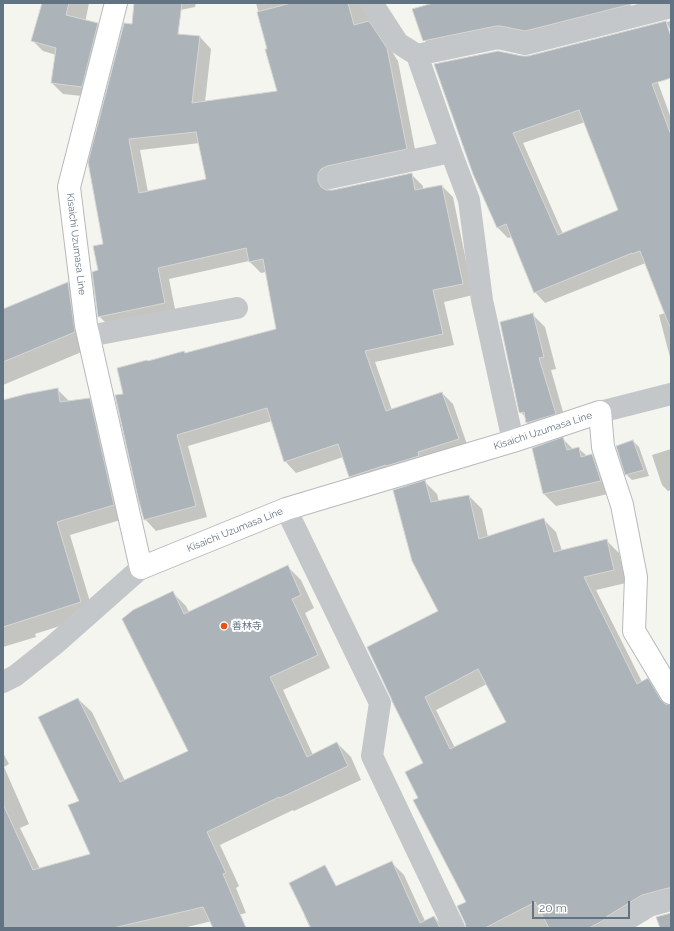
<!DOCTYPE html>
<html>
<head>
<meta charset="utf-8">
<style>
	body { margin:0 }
	#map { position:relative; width:674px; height:931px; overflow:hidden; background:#f5f5f0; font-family:Raleway,sans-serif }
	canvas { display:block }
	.frame { position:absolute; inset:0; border:4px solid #627383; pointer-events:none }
	.scale { position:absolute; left:532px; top:901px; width:98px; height:18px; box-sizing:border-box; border:2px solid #627383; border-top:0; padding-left:5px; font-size:12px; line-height:14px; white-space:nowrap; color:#627383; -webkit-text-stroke:3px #fff; paint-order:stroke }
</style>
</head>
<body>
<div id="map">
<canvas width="674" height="931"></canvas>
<div class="frame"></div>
<div class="scale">20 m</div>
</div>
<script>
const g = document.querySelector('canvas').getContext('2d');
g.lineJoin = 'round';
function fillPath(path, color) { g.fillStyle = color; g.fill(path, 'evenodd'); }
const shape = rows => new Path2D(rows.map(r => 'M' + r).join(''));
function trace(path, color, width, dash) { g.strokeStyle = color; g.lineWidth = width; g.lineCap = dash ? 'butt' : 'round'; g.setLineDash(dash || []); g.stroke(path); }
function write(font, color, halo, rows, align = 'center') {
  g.font = font + ' Raleway,"Noto Sans JP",sans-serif'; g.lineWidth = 4; g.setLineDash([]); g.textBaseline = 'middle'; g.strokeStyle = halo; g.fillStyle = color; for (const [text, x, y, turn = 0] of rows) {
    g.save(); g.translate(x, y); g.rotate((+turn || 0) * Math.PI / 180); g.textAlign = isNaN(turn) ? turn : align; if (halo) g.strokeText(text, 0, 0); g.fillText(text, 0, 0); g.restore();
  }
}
fillPath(shape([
	[43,3,89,3,85,23,97,25,108,36,92,97,63,94,52,83,56,55,43,51,32,40],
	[135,3,196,3,195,7,147,17],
	[256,3,379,3,373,22,398,61,417,160,329,186,329,191,411,174,423,186,423,189,442,186,453,197,473,295,444,302,454,345,375,362,392,410,442,393,453,404,469,450,362,488,350,476,343,457,296,473,285,461,272,421,188,446,207,517,156,531,145,519,125,394,148,362,185,354,277,330,266,272,261,273,249,261,169,279,176,314,110,327,99,316,99,270,104,245,89,162,200,37,211,49,205,102,278,92,269,49],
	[200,143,208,179,148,192,140,150],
	[438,3,630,3,635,17,435,51,424,40],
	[671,21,671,31,666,22],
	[643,42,671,118,671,361,659,315,665,313,646,263,643,264,545,303,535,292,512,237,508,238,497,227,522,57],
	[585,122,620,211,563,234,523,143],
	[68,283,84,300,91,348,3,385,3,310],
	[533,315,545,327,556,369,551,370,567,426,539,435,527,423,526,418,520,411],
	[57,389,70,402,89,399,102,412,127,518,70,535,94,615,35,634,36,637,3,647,3,401],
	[563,439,573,449,578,448,587,456,592,455,604,467,612,493,556,506,544,494],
	[633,441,639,447,649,476,632,480,626,474],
	[671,449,671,490,668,491,662,485,652,455],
	[425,482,437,494,439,502,469,496,482,509,488,537,543,519,556,532,562,551,606,540,619,553,626,583,596,590,642,682,647,679,660,692,668,706,671,706,671,903,622,928,467,928,467,902,419,799,424,763,393,701,439,612],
	[487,684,507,723,455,748,436,710],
	[287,566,301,580,314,608,305,613,330,668,283,690,313,755,337,743,351,757,361,780,294,811,293,810,220,845,239,886,236,888,246,913,183,928,3,928,3,753,9,764,4,767,29,824,20,828,40,869,92,854,80,801,78,699,92,712,125,781,190,751,173,593,186,606,189,612],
	[391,862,404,875,425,921,434,917,445,928,310,928,304,915,322,908]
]), '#0003');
const building = shape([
	[42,3,69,3,66,15,98,23,82,87,51,83,56,48,31,41,42,3],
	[134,3,182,3,178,34,200,36,192,103,277,91,265,49,267,49,257,12,291,3,348,3,354,25,369,21,387,48,407,149,327,166,321,169,318,174,318,181,321,187,326,190,333,190,412,173,415,190,442,185,463,284,433,290,443,334,365,351,386,411,442,392,459,439,418,452,419,456,386,466,386,465,349,477,338,444,284,462,267,408,177,435,196,506,144,520,138,498,115,395,123,394,117,368,147,360,148,361,184,351,185,353,276,329,263,259,249,262,246,248,158,268,165,303,98,317,92,272,98,270,93,246,103,244,88,162,124,23,132,24,134,3],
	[196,132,206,179,139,193,129,139,196,132],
	[433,3,636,3,525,31,501,26,496,26,423,41,412,9,433,3],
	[666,21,671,37,671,78,652,84,671,135,671,325,669,325,640,251,632,254,632,253,534,293,506,224,497,228,473,174,434,64,498,51,522,56,528,56,666,21],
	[579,110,618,210,558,235,513,133,579,110],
	[68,282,75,332,3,362,3,309,68,282],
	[533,313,544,357,539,358,556,414,526,423,524,412,520,413,519,412,500,322,533,313],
	[58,388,60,402,90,398,114,505,57,522,81,602,3,627,3,400,26,394,58,388],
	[563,437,567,450,579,447,581,457,592,454,601,481,543,494,532,448,563,437],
	[633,440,644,470,625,475,616,446,633,440],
	[425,480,431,502,469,495,479,539,544,518,554,552,607,539,614,570,584,577,637,684,648,678,661,700,665,704,671,705,671,888,668,888,642,895,606,917,604,920,589,928,549,928,535,902,485,928,466,928,465,923,457,906,466,902,413,800,418,798,405,772,423,763,392,701,391,698,367,647,438,611,412,561,393,490,425,480],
	[478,669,506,722,450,749,425,697,478,669],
	[288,565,301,595,292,599,318,655,270,677,307,757,337,742,348,766,280,798,279,797,207,832,226,873,223,874,246,928,213,928,203,907,113,928,3,928,3,804,33,870,90,854,68,805,79,801,38,717,78,698,120,782,188,751,122,619,133,610,173,591,184,614,288,565],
	[392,861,420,923,434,916,440,928,311,928,289,883,325,865,336,886,392,861],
	[671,913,671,928,660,928,656,917,671,913]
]);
fillPath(building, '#acb3b9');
trace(building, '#d6d6d3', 1);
const major = shape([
	[116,3,69,187,86,325,141,568,286,509,513,441,600,412,603,447,622,505,636,577,634,631,671,693]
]);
trace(major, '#b6babe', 24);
trace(shape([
	[372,3,398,43,417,55],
	[330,178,451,152],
	[89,336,237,308],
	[600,412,671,394],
	[513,441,482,300,469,200,451,152,417,55,498,38,525,44,671,7],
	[286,509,380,703,372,756,454,928],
	[3,682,15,676,54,645,141,568],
	[613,928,649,906,671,900]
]), '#c4c7ca', 22);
trace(major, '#fff', 22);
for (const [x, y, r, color] of [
	[224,626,4,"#ee5117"]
]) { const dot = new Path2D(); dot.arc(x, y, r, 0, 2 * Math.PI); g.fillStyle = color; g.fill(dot); trace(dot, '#fff', 1.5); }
write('10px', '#627383', '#fff', [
	["Kisaichi Uzumasa Line",76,244,83],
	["Kisaichi Uzumasa Line",543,431,-18],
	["Kisaichi Uzumasa Line",235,530,-22]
]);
write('10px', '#627383', '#fff', [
	["善林寺",232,626]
], 'left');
</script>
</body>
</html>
